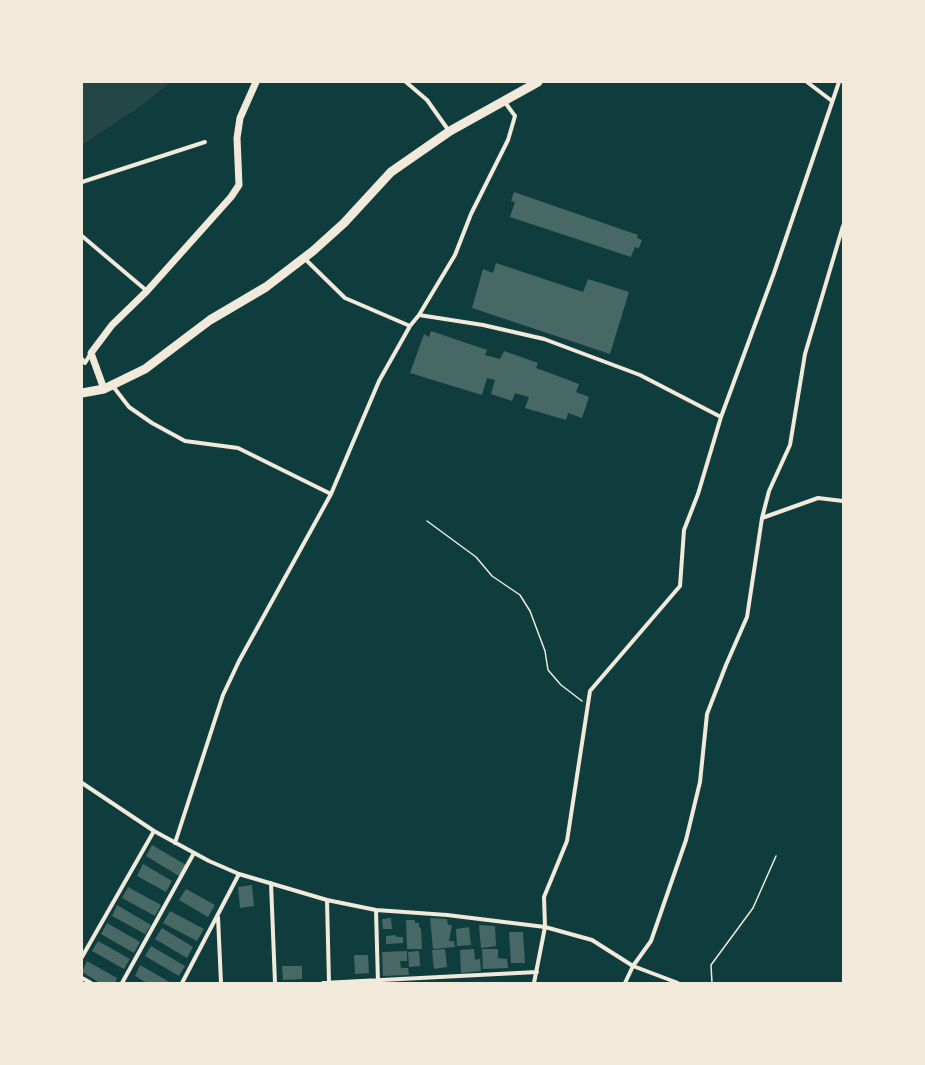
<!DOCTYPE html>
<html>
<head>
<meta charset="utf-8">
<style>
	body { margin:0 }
	#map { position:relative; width:925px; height:1065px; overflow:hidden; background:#0f3d3e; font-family:Cabin,sans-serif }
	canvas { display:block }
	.frame { position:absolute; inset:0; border:83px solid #f1e9da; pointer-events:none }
</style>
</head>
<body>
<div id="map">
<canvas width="925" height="1065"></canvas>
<div class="frame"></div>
</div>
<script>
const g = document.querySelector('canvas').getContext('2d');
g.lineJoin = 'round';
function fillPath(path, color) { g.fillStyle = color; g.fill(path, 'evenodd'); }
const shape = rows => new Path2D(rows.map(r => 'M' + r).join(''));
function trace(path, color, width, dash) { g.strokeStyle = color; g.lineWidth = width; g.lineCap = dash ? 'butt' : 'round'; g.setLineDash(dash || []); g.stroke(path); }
fillPath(shape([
	[82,82,171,82,138,108,82,145]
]), '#244646');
fillPath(shape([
	[514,192,638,235,637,238,642,240,639,248,635,247,631,257,510,217,515,202,511,201],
	[496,263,583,292,588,279,629,292,610,354,472,308,483,269,493,273],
	[431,331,487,350,485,355,500,359,504,351,538,363,536,368,579,384,576,392,589,397,582,418,568,413,566,420,525,408,529,397,515,393,512,401,491,394,495,380,487,378,482,395,410,373,424,334,429,337],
	[152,845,186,865,179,876,146,856],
	[143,864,172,881,166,892,137,876],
	[252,885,254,906,240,908,238,887],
	[128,887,161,905,155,916,122,898],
	[186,889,215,905,208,917,179,900],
	[117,905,151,925,145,934,112,916],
	[170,911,204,929,197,941,163,923],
	[391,918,392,929,383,929,382,919],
	[430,918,447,919,448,925,452,925,449,941,454,941,455,947,433,949],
	[406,920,415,920,415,923,419,923,419,927,421,928,422,949,407,949],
	[107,923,140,942,134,953,101,934],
	[479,925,495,926,496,946,481,948],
	[469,927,471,945,457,946,456,929],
	[162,928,193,947,187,958,155,939],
	[509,932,523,932,525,963,511,963],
	[396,935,396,937,403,937,403,943,386,944,386,936],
	[98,941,130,959,124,969,92,951],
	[151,946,185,966,179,976,145,956],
	[445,949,447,967,434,969,432,950],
	[474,949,475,960,480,959,481,971,461,973,460,950],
	[482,949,498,949,498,958,507,959,508,968,483,969],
	[407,951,407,961,400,961,401,968,408,968,409,975,383,976,382,952],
	[419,951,420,966,409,967,408,952],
	[354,955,368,955,369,973,355,974],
	[87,961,117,978,115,983,100,983,82,972],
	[140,965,171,983,147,983,135,976],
	[282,966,302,966,302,979,283,980]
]), '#486865');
trace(shape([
	[427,521,476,557,492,576,520,595,530,611,545,651,548,670,561,685,582,701],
	[712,983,711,965,753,908,776,856]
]), '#f1e9da', 1.5);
trace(shape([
	[406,82,427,100,449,131],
	[807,82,832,101],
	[82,182,205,142],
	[82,236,147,291],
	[304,258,345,298,410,326],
	[419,315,483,325,544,339,640,375,721,417],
	[82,359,85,363,91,353],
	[112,385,129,407,152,423,185,441,238,448,331,494],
	[762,518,818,498,843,501],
	[82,783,154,831,209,861,239,874,327,900,376,910,447,915,545,927,592,940,633,966,678,983],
	[175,843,223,695,239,661,331,494,379,381,410,326,419,315,455,255,471,214,508,140,515,116,504,101],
	[271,883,275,983],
	[327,900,329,983],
	[376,910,378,983],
	[218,917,221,983],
	[82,957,154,831],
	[82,978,91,983],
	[122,983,194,853],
	[182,983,239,874],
	[323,983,537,972],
	[534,983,545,927,544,897,567,841,590,691,680,586,684,530,698,494,721,417,774,273,839,82],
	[625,983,633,966,651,941,686,840,700,782,707,714,726,665,747,617,762,518,769,491,790,445,805,354,843,226]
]), '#f1e9da', 4);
trace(shape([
	[104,389,91,353,112,325,147,291,231,197,239,185,237,138,240,118,256,82]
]), '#f1e9da', 7);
trace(shape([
	[82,393,104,389,145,369,210,320,266,287,313,251,344,223,391,172,450,131,538,82]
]), '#f1e9da', 9);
</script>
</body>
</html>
